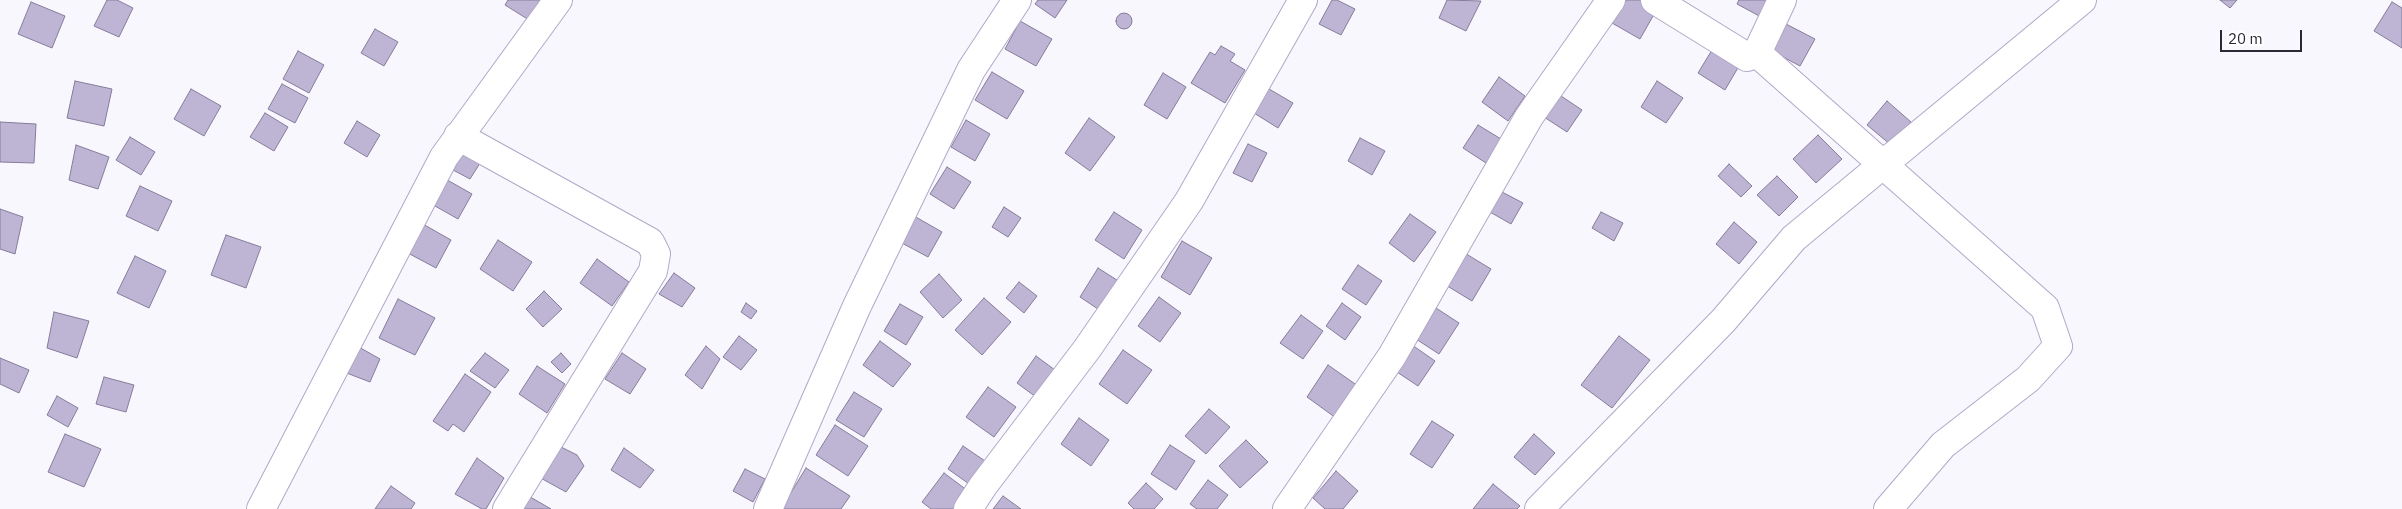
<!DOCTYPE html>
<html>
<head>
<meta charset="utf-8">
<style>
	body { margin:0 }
	#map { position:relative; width:2402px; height:509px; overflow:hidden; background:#f9f7fe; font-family:"IBM Plex Sans",sans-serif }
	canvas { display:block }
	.scale { position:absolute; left:2220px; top:30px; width:82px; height:22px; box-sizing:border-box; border:2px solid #2c2835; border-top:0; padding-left:6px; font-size:15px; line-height:18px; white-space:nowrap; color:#2c2835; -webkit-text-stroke:4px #fff; paint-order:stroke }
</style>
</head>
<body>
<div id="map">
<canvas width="2402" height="509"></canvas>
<div class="scale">20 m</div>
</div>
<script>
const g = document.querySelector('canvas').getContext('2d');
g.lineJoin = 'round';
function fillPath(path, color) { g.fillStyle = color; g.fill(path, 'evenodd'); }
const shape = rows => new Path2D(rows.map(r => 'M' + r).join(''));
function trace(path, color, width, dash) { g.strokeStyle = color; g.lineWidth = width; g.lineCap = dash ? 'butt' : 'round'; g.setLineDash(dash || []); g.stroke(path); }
const building = shape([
	[107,0,117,0,133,8,119,37,94,26,107,0],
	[508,0,541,0,529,20,505,5,508,0],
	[1038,0,1067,0,1055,18,1035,4,1038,0],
	[1332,0,1337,0,1355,9,1341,35,1319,24,1332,0],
	[1447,0,1481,1,1466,31,1439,18,1447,0],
	[1626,0,1642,0,1657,9,1640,39,1612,23,1626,0],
	[1739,0,1773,0,1763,18,1737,4,1739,0],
	[2220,0,2237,0,2230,8,2220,0],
	[31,2,65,16,52,48,18,34,31,2],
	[2392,2,2402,8,2402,48,2374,31,2392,2],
	'1116 21a8 8 0 1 1 16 0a8 8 0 1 1-16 0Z',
	[1020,21,1052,39,1036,66,1005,49,1020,21],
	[1784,23,1815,39,1800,66,1770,50,1784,23],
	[375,29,398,42,384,66,361,53,375,29],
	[1221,46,1235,54,1230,61,1245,70,1225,103,1191,83,1210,52,1215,55,1221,46],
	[1712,50,1739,66,1725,90,1698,73,1712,50],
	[298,51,324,65,309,93,283,79,298,51],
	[992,72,1024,91,1007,119,975,100,992,72],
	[1163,73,1186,87,1167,119,1144,105,1163,73],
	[1499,77,1525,96,1508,121,1482,102,1499,77],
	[75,81,112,89,104,126,67,118,75,81],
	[1657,81,1683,98,1666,123,1641,107,1657,81],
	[282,84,308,98,295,123,268,109,282,84],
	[191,89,221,106,204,136,174,119,191,89],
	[1269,89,1293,103,1278,128,1254,113,1269,89],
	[1558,94,1582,110,1567,132,1544,117,1558,94],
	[1887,101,1911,122,1891,145,1867,125,1887,101],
	[265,113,288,127,274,151,250,137,265,113],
	[1089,118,1115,137,1090,171,1065,153,1089,118],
	[966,120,990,134,975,161,951,147,966,120],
	[357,121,380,135,367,157,344,143,357,121],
	[0,122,36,124,34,163,0,162,0,122],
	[1478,125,1501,139,1486,163,1463,148,1478,125],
	[1818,135,1842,159,1816,183,1793,159,1818,135],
	[130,137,155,152,141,175,116,160,130,137],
	[1360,138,1385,151,1372,175,1348,161,1360,138],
	[1248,144,1267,153,1252,182,1233,173,1248,144],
	[76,145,109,157,98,189,69,180,76,145],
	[465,150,482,160,470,179,453,170,465,150],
	[1729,164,1752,186,1741,197,1718,176,1729,164],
	[947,167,971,182,954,209,930,194,947,167],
	[1777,176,1798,197,1779,216,1757,195,1777,176],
	[442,177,472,194,458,219,428,202,442,177],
	[140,186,172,201,158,231,126,216,140,186],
	[1502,192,1523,203,1511,224,1490,212,1502,192],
	[1004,207,1021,218,1008,237,992,227,1004,207],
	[0,209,23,217,15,254,0,249,0,209],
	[1114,212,1142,230,1124,259,1095,240,1114,212],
	[1601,212,1623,223,1614,241,1592,228,1601,212],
	[1410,214,1436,232,1414,262,1389,243,1410,214],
	[914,216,942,232,928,257,900,242,914,216],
	[1734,222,1757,242,1739,264,1716,244,1734,222],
	[421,223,451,240,436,268,406,252,421,223],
	[226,235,261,247,246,288,211,275,226,235],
	[498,240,532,262,513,291,480,269,498,240],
	[1182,241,1212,258,1190,295,1161,277,1182,241],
	[1463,252,1491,269,1472,301,1444,284,1463,252],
	[135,256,166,271,149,308,117,293,135,256],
	[597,259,629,282,612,306,580,283,597,259],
	[1358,265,1382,281,1366,305,1342,289,1358,265],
	[1098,268,1120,282,1101,311,1080,297,1098,268],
	[674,273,695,288,682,307,659,294,674,273],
	[939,274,962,300,943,318,920,292,939,274],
	[1019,282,1037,296,1024,313,1006,298,1019,282],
	[544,291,562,309,543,327,526,309,544,291],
	[1159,297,1181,313,1160,342,1138,326,1159,297],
	[984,298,1011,322,982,355,955,330,984,298],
	[398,299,435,318,415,355,379,338,398,299],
	[746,303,757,311,751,319,741,312,746,303],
	[1342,303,1361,317,1345,340,1326,326,1342,303],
	[900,304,923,317,906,345,884,331,900,304],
	[1436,308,1459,323,1439,354,1416,339,1436,308],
	[54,312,89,321,77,358,47,348,54,312],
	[1301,315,1323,331,1303,359,1280,343,1301,315],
	[739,336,757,350,741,370,723,357,739,336],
	[1619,336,1650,360,1612,408,1581,385,1619,336],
	[880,341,911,364,893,387,863,365,880,341],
	[1412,345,1435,361,1418,386,1394,370,1412,345],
	[357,346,380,359,370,382,344,372,357,346],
	[706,346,720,359,702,389,685,375,706,346],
	[1123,350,1152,370,1127,404,1099,384,1123,350],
	[485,353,509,370,495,388,470,371,485,353],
	[561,353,571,364,562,373,551,362,561,353],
	[622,353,646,369,630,394,605,379,622,353],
	[1036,356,1059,373,1040,400,1017,383,1036,356],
	[0,358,29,370,19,393,0,384,0,358],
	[1328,365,1358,386,1336,418,1307,397,1328,365],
	[537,366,565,384,547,413,519,394,537,366],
	[465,374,491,392,464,432,453,424,448,431,433,421,465,374],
	[104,377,134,385,126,412,96,404,104,377],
	[988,387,1016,407,994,437,966,417,988,387],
	[854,392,882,409,864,437,836,420,854,392],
	[57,396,78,408,68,427,47,415,57,396],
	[1209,409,1230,427,1206,454,1185,436,1209,409],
	[1079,418,1109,440,1091,466,1061,444,1079,418],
	[1432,421,1454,435,1432,468,1410,454,1432,421],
	[835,425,868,446,848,476,816,455,835,425],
	[65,434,101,449,84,487,48,472,65,434],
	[1534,434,1555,453,1535,475,1514,457,1534,434],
	[1246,440,1268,462,1240,488,1219,466,1246,440],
	[557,445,577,455,584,466,566,492,537,476,557,445],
	[1170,445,1195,461,1176,490,1151,474,1170,445],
	[963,446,988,463,972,486,948,469,963,446],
	[624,448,654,470,640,488,611,470,624,448],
	[477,458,504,478,486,509,482,509,455,494,477,458],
	[806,468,850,496,841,509,781,509,806,468],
	[745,469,765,479,753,502,733,491,745,469],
	[1336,471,1358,491,1343,509,1325,509,1313,498,1336,471],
	[944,473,972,494,961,509,931,509,922,502,944,473],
	[1208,480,1228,495,1217,509,1197,509,1190,504,1208,480],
	[1146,483,1163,499,1154,509,1134,509,1128,503,1146,483],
	[1493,484,1520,506,1517,509,1473,509,1493,484],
	[391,486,415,503,411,509,375,509,391,486],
	[525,494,551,509,517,509,525,494],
	[1003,496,1021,509,993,509,1003,496]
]);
fillPath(building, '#beb5d5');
trace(building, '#857c9b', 1);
const minor = shape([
	[1655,0,1747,57,1757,53,1782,0],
	[1757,53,2045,308,2058,346,2028,379,1943,445,1888,509],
	[458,136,650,242,656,254,653,271,507,509],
	[261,509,444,157,558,0],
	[768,509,857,306,971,70,1017,0],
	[968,509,983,486,1087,349,1189,201,1303,0],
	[1287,509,1392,356,1529,117,1611,0],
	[1539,509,1723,321,1794,238,2082,0]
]);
trace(minor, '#b1a8c8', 30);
trace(minor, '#fff', 28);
</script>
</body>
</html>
